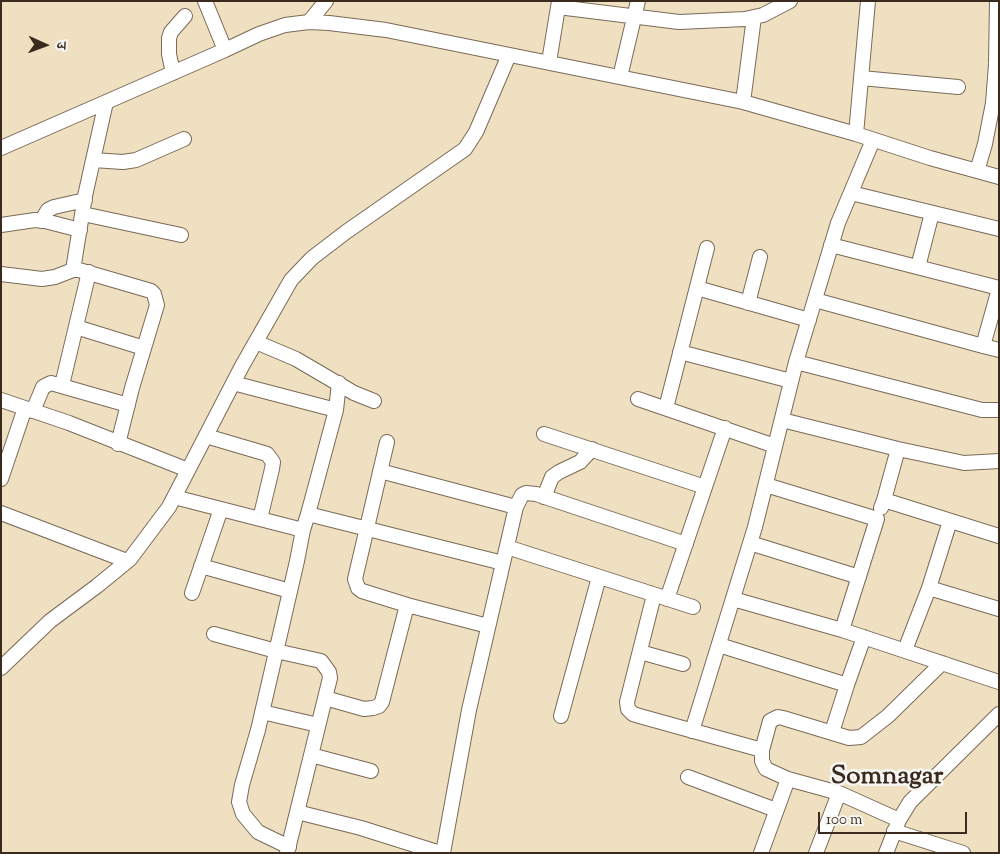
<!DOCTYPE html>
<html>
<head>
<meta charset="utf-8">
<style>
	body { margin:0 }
	#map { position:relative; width:1000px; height:854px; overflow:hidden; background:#eee0c1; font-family:"Sorts Mill Goudy","Noto Serif Devanagari",serif }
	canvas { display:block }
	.frame { position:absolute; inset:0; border:2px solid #3b2a1e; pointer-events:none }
	.north { position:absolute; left:20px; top:20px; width:50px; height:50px; -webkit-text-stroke:4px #f6f6f2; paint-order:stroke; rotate:92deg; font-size:14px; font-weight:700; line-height:20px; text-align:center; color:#3b2a1e }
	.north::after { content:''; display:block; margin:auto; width:18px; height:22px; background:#3b2a1e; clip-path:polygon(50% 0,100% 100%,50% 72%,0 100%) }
	.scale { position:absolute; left:818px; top:812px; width:149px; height:22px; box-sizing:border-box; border:2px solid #3b2a1e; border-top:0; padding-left:6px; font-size:15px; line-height:18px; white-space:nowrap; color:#3b2a1e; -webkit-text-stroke:4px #f6f6f2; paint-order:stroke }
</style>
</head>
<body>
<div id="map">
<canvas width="1000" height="854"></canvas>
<div class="frame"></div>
<div class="north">उ</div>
<div class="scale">100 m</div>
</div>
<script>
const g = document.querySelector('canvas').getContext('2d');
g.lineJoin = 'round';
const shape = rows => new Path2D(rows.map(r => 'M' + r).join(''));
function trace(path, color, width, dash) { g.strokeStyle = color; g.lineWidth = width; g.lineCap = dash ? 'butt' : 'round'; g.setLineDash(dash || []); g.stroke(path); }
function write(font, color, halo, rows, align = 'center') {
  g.font = font + ' "Sorts Mill Goudy",serif'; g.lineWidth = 5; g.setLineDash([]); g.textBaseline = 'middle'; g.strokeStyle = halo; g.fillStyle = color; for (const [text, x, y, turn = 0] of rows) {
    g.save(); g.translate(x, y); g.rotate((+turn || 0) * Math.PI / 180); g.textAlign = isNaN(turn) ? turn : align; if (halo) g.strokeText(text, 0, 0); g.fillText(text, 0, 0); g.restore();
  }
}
const minor = shape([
	[205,1,225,50],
	[558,7,679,22,745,19,763,15,790,1],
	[309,22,326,1],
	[549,62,559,1],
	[173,73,169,54,169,38,171,32,185,16],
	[620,77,638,1],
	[861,78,958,87],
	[743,102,754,17],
	[856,134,868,1],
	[1,148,225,50,259,34,285,25,309,22,329,23,386,30,743,102,856,134,930,158,999,177],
	[93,160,123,162,136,160,184,139],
	[977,171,985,144,993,103,996,64,997,1],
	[851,193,999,229],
	[83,214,181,235],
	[41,221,48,210,54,207,85,200],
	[1,225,35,220,45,221,80,230],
	[831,245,999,288],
	[918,267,932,213],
	[73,270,85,196,106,102],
	[1,274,42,279,55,277,73,270,79,270,151,291,154,294,157,305,132,388,118,444],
	[697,288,809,320],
	[999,289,983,346,999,350],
	[815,300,983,346],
	[748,303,760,257],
	[76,327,144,348],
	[256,342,296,359,354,393,374,401],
	[680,352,791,381],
	[796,362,982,410,999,410],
	[233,383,336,410],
	[62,385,89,272],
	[638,399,775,446],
	[1,400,69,423,188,470],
	[666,408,707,248],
	[33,411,43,387,51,383,128,405],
	[782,420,898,449],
	[544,434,705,487],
	[206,436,267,454,273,462,272,469,260,519],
	[387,442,355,579,358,588,362,591,407,605,488,626],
	[380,471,516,507],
	[1,479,25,408],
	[766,485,877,519,842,630],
	[174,497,303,530,297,561,258,730,242,785,239,802,243,814,258,832,289,847],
	[544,497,552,477,559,472,580,462,592,449],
	[884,500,898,449,964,463,999,461],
	[881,508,884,500,999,536],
	[1,513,127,561],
	[308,514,336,410,339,383],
	[303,530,308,514,503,563],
	[750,543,859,577],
	[507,547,693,607],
	[201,566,290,591],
	[929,588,950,521],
	[192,593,221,509],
	[654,595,627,702,628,709,633,714,643,717,762,750],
	[667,599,725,428],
	[733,599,842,630,999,682],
	[214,634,276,651,321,661,329,672,330,678,287,853],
	[719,645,847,685,864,637],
	[905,650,929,588,999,609],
	[640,652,683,664],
	[1,668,50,621,97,586,130,559,169,507,242,366,291,280,312,258,346,232,465,149,476,132,509,55],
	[325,698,364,709,373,708,379,706,382,702,407,605],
	[262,712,318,725],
	[561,716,599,577],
	[692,731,755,527,796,362,838,223,873,140],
	[832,732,847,685],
	[311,755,371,771],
	[688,777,776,810],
	[297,812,361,828,440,853],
	[899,820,839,793,788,779,766,769,762,761,762,750,770,721,778,717,783,718,849,738,861,737,888,716,942,663],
	[894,831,963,853],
	[443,853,469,710,516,507,522,495,526,493,536,494,686,544],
	[761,853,788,779],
	[816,853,839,793],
	[886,853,899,820,910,802,999,714]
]);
trace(minor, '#7a6a57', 16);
trace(minor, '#fff', 14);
write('bold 26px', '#3b2a1e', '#f6f6f2', [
	["Somnagar",887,779]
]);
</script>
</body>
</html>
